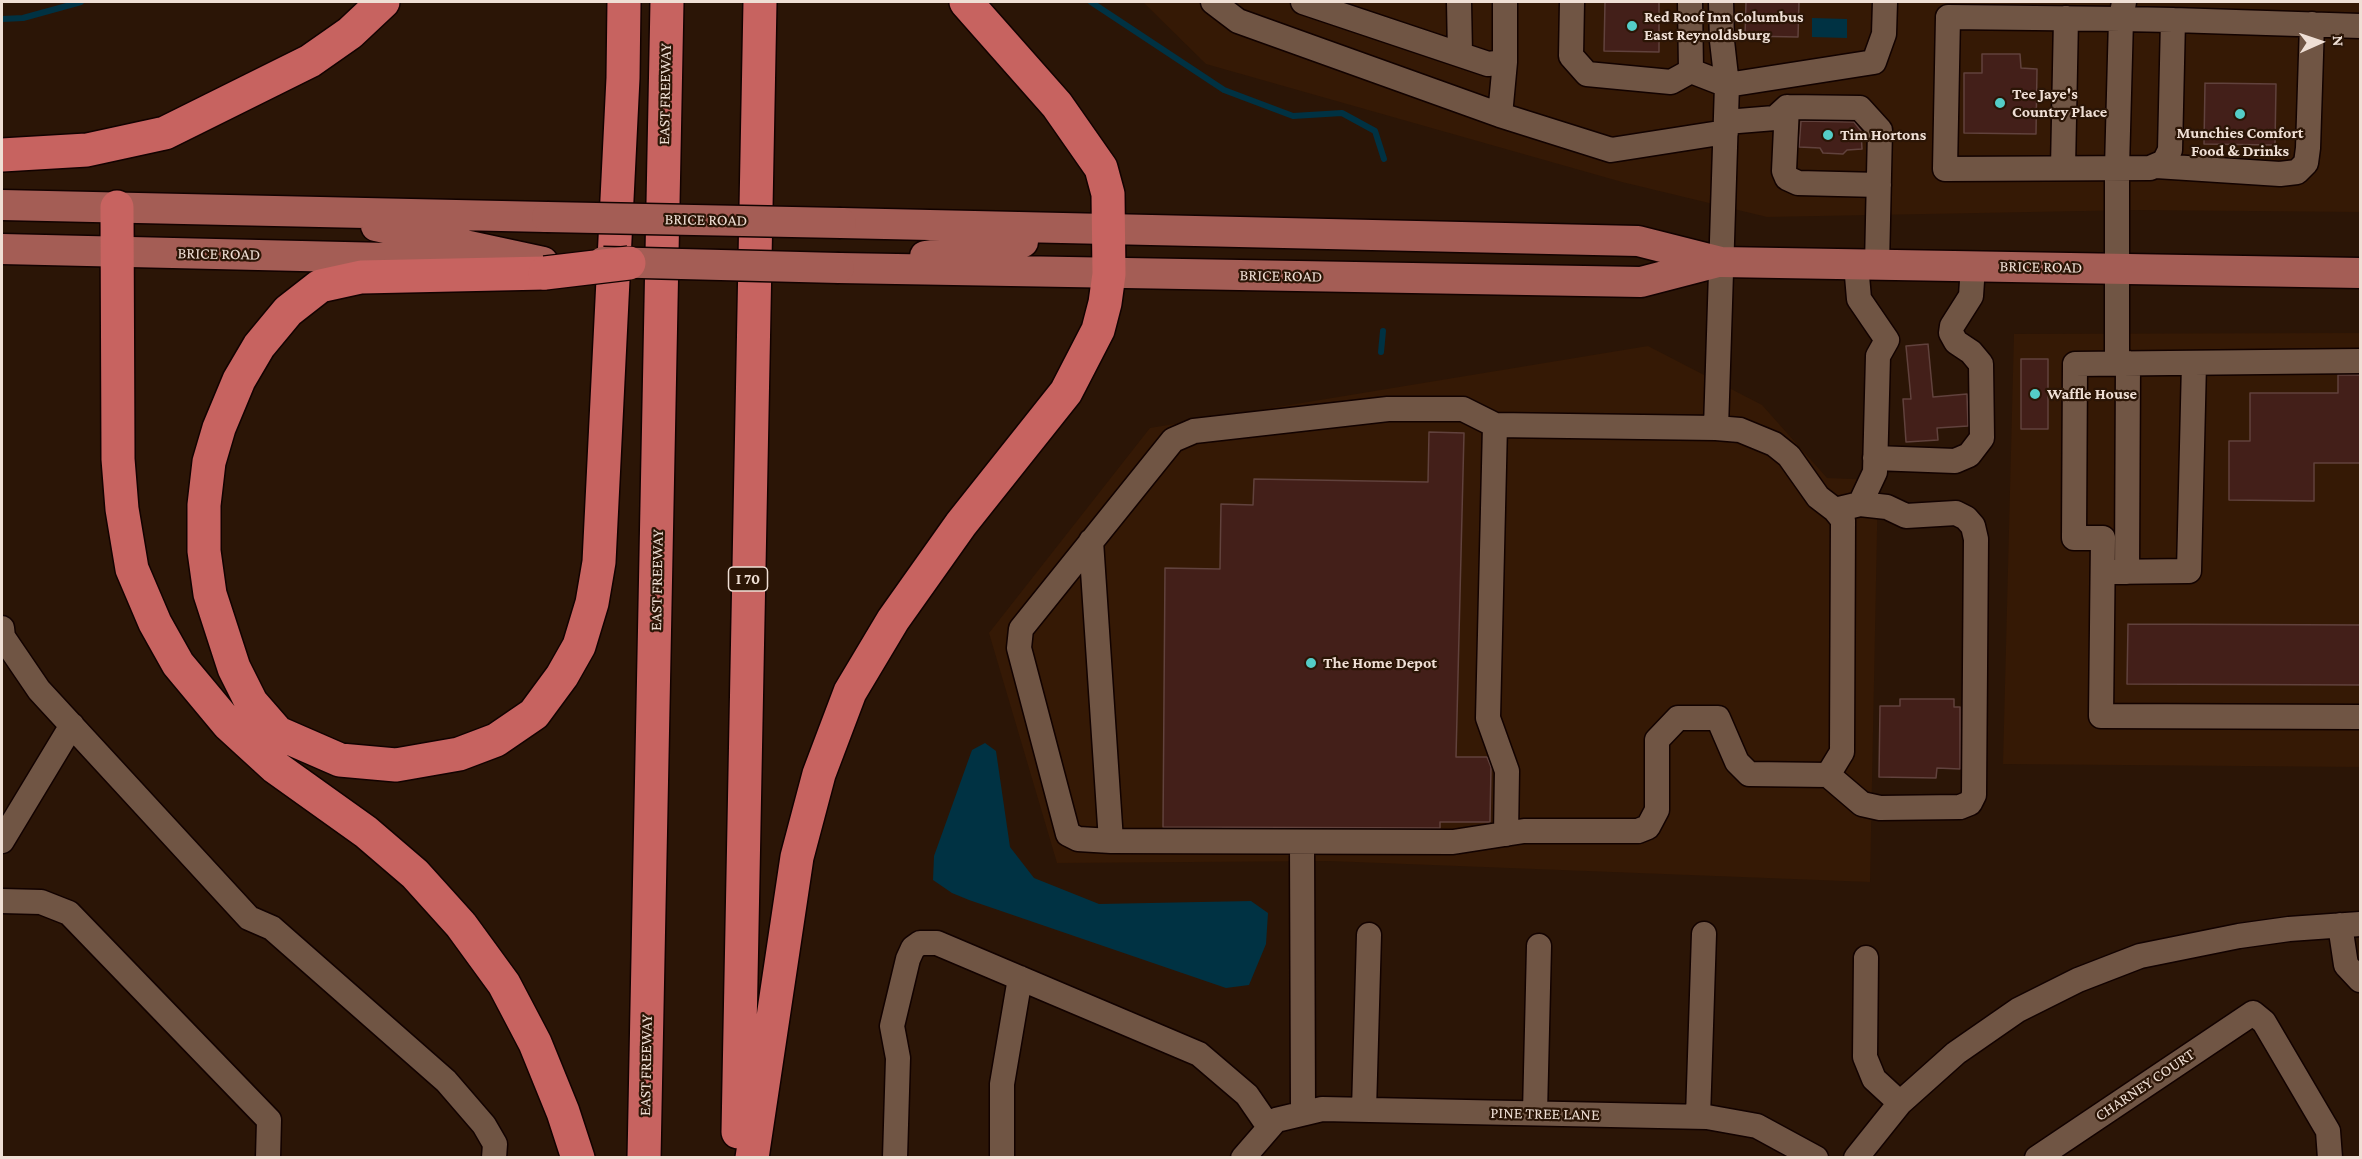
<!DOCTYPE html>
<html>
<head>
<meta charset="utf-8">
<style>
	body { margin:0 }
	#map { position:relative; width:2362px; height:1159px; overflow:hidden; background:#2b1506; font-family:"Crimson Pro",serif }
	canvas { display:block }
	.frame { position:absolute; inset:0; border:3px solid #efdfd5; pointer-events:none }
	.north { position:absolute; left:2290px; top:12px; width:60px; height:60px; -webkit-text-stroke:4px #2b1506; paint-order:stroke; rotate:87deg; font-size:16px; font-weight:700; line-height:24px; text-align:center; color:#efdfd5 }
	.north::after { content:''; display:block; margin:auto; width:21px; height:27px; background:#efdfd5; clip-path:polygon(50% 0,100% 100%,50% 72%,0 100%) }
</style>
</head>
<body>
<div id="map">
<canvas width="2362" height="1159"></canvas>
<div class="frame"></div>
<div class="north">N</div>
</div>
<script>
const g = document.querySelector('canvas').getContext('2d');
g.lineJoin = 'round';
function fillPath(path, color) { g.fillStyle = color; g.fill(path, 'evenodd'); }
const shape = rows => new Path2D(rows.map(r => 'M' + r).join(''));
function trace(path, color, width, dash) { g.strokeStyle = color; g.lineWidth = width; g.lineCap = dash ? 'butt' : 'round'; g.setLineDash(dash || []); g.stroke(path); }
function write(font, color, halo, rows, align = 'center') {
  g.font = font + ' "Crimson Pro",serif'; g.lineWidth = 4.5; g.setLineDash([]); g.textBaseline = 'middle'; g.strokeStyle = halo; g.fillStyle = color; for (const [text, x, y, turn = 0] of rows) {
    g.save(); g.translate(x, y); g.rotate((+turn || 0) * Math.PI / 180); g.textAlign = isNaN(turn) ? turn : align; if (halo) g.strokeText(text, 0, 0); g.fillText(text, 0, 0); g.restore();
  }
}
fillPath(shape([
	[1143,2,2360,2,2360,212,2137,210,1767,217,1622,182,1206,64],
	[2360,333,2360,767,2003,764,2014,334],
	[1648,346,1762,405,1827,478,1878,480,1870,882,1329,861,1057,863,989,633,1150,428]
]), '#351905');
fillPath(shape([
	[1812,18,1847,19,1847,38,1812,37],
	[985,743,996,751,1010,847,1034,878,1099,904,1251,901,1268,913,1266,944,1249,985,1226,988,969,900,952,893,933,880,934,856,972,750]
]), '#003243');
trace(shape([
	[1091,2,1224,90,1293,116,1342,113,1375,131,1384,159],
	[2,19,23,18,81,2],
	[1381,352,1383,331]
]), '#003243', 6);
const building = shape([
	[1605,2,1659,2,1659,52,1604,51,1605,2],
	[1746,2,1799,2,1798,37,1745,36,1746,2],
	[1982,54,2020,54,2021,68,2037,69,2036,134,1964,133,1964,73,1982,73,1982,54],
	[2205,83,2276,84,2275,145,2204,144,2205,83],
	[1801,121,1854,122,1861,131,1862,149,1847,150,1843,154,1823,153,1820,148,1799,147,1801,121],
	[1928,344,1933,397,1967,394,1968,426,1937,428,1938,440,1906,442,1903,399,1911,399,1906,346,1928,344],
	[2021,359,2048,359,2048,429,2021,429,2021,359],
	[2338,375,2361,375,2361,463,2314,463,2314,501,2229,500,2229,441,2250,441,2250,393,2338,393,2338,375],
	[1429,432,1464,433,1456,757,1487,757,1491,767,1490,822,1440,822,1440,828,1163,827,1165,568,1220,569,1221,504,1253,505,1254,479,1428,482,1429,432],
	[2128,624,2361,625,2361,685,2127,684,2128,624],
	[1900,699,1954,699,1954,707,1960,707,1960,769,1937,768,1936,778,1879,777,1880,706,1900,706,1900,699]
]);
fillPath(building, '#431f19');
trace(building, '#61423d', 1.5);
const minor = shape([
	[1213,2,1238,21,1500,115],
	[1303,2,1488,64,1505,62,1505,2],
	[1459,2,1460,54],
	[1572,2,1571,56,1587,74,1671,82,1691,71],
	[1690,2,1691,71,1727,85,1874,62,1884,34,1885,2],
	[2173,20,2170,150,2164,162,2150,168,1945,169,1948,17,2121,19,2173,20,2360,26],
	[1505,62,1500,115,1611,150,1726,132],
	[1787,107,1784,171,1787,178,1798,183,1879,185],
	[1726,122,1775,118,1787,107,1860,108,1880,130,1877,265],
	[2156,166,2280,174,2297,172,2306,163,2308,148,2312,24],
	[2063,168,2066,18],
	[1856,264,1859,299,1887,340,1878,356,1875,472,1860,504],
	[2360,361,2075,364,2074,538,2103,538,2101,716,2360,717],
	[2117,363,2117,168,2121,19,2124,2],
	[1495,425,1488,718,1507,771,1506,834],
	[1716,428,1495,425,1463,409,1388,409,1194,431,1173,440,1021,629,1019,648,1068,834,1078,839,1111,841,1453,842,1524,831,1638,831,1648,827,1657,810,1657,740,1678,718,1718,718,1737,762,1749,774,1828,775,1842,752,1843,520,1835,510,1818,497,1789,456,1774,444,1740,430,1716,428,1727,85,1722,41,1721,2],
	[1875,458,1955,461,1969,455,1982,438,1981,364,1971,352,1956,342,1951,333,1952,326,1971,296,1973,266],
	[1091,541,1111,841],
	[2103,572,2189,571,2194,363],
	[2127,572,2128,363],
	[2,628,3,637,39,690,249,918,272,928,446,1081,484,1125,495,1144,494,1158],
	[1828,775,1862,804,1880,808,1960,807,1970,803,1974,795,1976,539,1973,526,1966,518,1956,513,1906,516,1887,507,1860,504,1835,510],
	[2,841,72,725],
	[1302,842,1303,1112],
	[2,901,41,902,69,913,269,1120,268,1158],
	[2340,925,2346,965,2360,980],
	[1866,958,1865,1057,1874,1079,1900,1103],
	[1364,1110,1369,935],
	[1535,1113,1539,946],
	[1698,1117,1704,934],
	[895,1158,898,1058,892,1026,908,959,913,948,920,943,937,943,1199,1054,1247,1095,1269,1127],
	[1002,1158,1002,1084,1020,978],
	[1243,1158,1276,1120,1322,1109,1707,1117,1757,1126,1816,1158],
	[1856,1158,1900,1103,1956,1053,2018,1010,2078,980,2140,956,2239,936,2289,929,2360,924],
	[2037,1158,2253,1013,2264,1022,2328,1131,2330,1158]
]);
const major = shape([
	[2,205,547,217],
	[841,223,1638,241,1721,262,2360,273],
	[376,226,543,262],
	[2,249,472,260],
	[925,256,1023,242],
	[839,268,1641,282,1718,262]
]);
const highway = shape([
	[2,155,87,150,165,133,310,61,350,33,383,2],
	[117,207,118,459,122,509,132,569,155,623,178,664,228,724,275,767,366,832,415,874,461,925,504,984,535,1043,563,1112,578,1158],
	[545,273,361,277,320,286,288,311,259,346,239,380,219,428,209,462,204,505,204,551,210,594,234,668,251,702,278,733,340,760,396,765,459,754,496,740,534,714,562,676,579,646,592,603,599,562,623,78,624,2],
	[738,1132,760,2],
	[644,1158,667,2],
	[752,1158,797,857,819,774,850,692,893,620,961,524,1066,392,1098,330,1105,303,1109,274,1108,194,1101,168,1057,105,966,2]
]);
trace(minor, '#120200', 27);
trace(major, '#120200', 33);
trace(highway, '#120200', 36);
trace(minor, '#705544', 24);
trace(major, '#a45d55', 30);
trace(highway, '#c76360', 33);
const majorBridge = shape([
	[547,217,841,223],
	[603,262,839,268]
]);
const highwayBridge = shape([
	[545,273,629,263]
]);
trace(majorBridge, '#120200', 33, []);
trace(highwayBridge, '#120200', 36, []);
trace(majorBridge, '#a45d55', 30);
trace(highwayBridge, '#c76360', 33);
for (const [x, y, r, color] of [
	[1632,26,6,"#54cdc7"],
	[2000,103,6,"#54cdc7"],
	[2240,114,6,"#54cdc7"],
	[1828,135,6,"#54cdc7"],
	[2035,394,6,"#54cdc7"],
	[1311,663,6,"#54cdc7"]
]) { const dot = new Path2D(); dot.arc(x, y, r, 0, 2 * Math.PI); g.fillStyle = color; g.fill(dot); trace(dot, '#2b1506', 2); }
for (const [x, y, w] of [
	[748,579,39]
]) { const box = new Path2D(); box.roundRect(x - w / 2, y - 12, w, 24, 4.5); g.fillStyle = '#2b1506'; g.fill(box); trace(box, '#efdfd5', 1.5); }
write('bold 15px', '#efdfd5', null, [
	["I 70",748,579]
]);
write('bold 16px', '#efdfd5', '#2b1506', [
	["Red Roof Inn Columbus",1644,17],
	["East Reynoldsburg",1644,35],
	["Tee Jaye's",2012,94],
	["Country Place",2012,112],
	["Munchies Comfort",2240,133,"center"],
	["Food & Drinks",2240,151,"center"],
	["Tim Hortons",1840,135],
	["Waffle House",2047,394],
	["The Home Depot",1323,663]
], 'left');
write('16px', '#efdfd5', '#2b1506', [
	["EAST FREEWAY",665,94,-89],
	["BRICE ROAD",706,220,1],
	["BRICE ROAD",219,254,1],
	["BRICE ROAD",2041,267,1],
	["BRICE ROAD",1281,276,1],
	["EAST FREEWAY",657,580,-89],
	["EAST FREEWAY",646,1065,-89],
	["CHARNEY COURT",2145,1085,-34],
	["PINE TREE LANE",1545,1114,1]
]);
</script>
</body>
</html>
